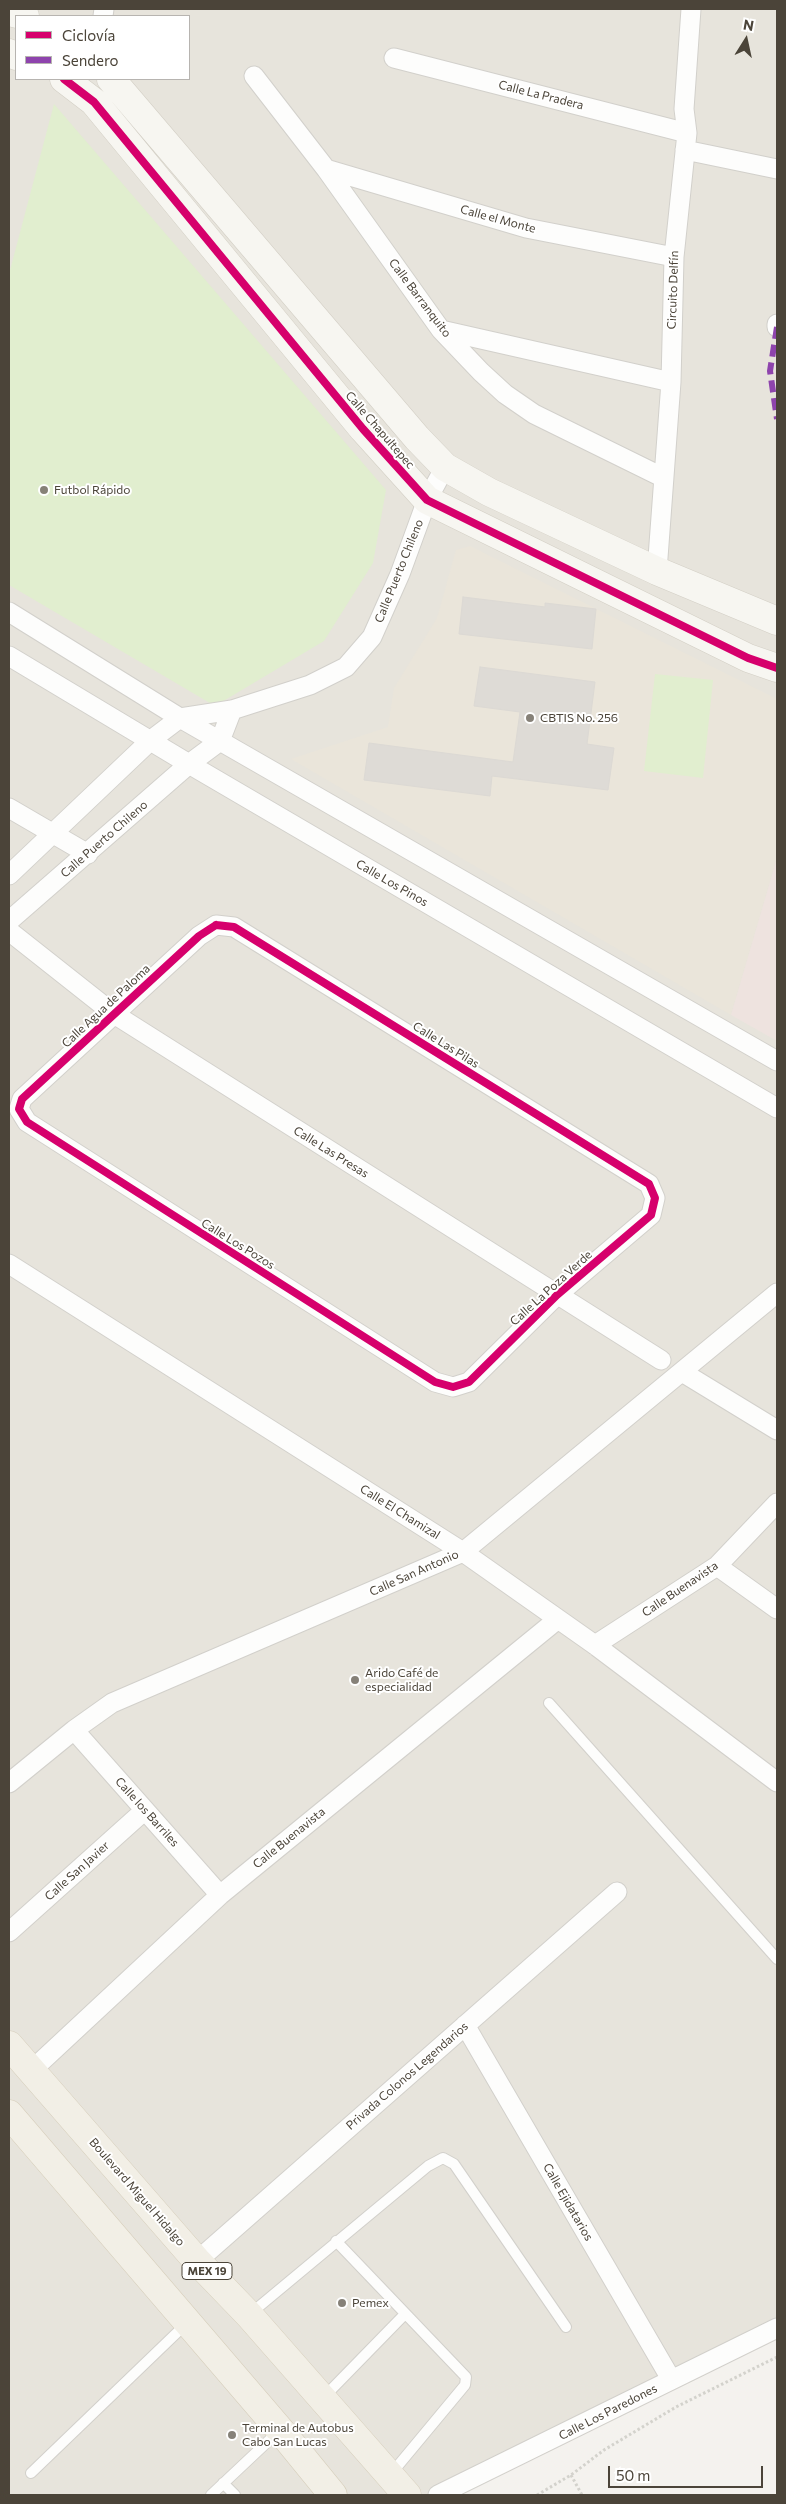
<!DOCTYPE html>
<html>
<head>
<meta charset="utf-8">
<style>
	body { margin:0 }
	#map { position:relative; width:786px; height:2504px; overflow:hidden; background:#f4f2ee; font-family:Commissioner,sans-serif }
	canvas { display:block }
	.frame { position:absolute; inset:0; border:10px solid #4b4439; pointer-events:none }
	.legend { position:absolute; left:15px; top:15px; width:175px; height:65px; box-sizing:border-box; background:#fff; border:1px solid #b7b4b0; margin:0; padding:6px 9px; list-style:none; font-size:15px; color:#4b4439 }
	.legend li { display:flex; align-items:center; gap:10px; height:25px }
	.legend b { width:25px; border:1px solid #b7b4b0 }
	.north { position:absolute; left:721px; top:15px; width:50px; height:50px; -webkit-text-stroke:4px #fff; paint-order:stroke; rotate:10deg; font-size:14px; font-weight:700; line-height:20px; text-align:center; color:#4b4439 }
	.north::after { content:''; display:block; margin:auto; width:18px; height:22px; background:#4b4439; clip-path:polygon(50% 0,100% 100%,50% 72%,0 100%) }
	.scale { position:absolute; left:608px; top:2466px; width:155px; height:22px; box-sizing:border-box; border:2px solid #4b4439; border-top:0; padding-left:6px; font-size:15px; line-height:18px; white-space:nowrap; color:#4b4439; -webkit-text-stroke:4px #fff; paint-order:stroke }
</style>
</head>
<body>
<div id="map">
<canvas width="786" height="2504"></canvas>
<div class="frame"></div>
<ul class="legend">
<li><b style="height:6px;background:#d6006c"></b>Ciclovía</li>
<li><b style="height:6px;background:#8e44ad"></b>Sendero</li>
</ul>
<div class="north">N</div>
<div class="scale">50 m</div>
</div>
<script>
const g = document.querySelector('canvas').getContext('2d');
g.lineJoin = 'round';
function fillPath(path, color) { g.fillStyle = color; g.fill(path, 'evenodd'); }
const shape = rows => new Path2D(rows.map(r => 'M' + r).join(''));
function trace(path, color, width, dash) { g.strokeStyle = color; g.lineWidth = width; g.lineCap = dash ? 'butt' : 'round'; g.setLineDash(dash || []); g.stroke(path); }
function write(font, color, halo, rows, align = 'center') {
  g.font = font + ' Commissioner,sans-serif'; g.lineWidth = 4; g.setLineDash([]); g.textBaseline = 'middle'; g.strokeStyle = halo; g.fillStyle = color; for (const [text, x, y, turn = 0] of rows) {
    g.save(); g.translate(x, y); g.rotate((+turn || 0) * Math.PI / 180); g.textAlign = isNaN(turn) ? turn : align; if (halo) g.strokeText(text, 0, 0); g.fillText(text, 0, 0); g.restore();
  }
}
fillPath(shape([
	[9,9,777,9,777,2328,438,2495,9,2495],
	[16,16,189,16,189,79,16,79]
]), '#e7e4dc');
fillPath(shape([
	[470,546,777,699,777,858,731,1015,291,759,388,727,394,688,437,618,456,550]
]), '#eae5da');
fillPath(shape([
	[777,858,777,1041,731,1015]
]), '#eee3df');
fillPath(shape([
	[54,104,386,490,373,563,324,641,215,706,9,585,9,274],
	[655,674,713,680,703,778,644,771]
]), '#e1eecf');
const building = shape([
	[463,597,545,607,545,603,596,609,592,649,459,634,463,597],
	[480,667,595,682,587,744,614,748,608,790,492,776,490,796,364,780,369,743,513,762,520,712,474,706,480,667]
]);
fillPath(building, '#dedbd6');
trace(building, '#dcd9d4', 1);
const lane = shape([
	[549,1703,777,1959],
	[336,2241,466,2377,465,2385,391,2474],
	[250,2314,428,2166,443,2158,454,2164,566,2327],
	[323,2398,405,2314],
	[31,2473,187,2323],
	[223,2483,235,2495],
	[211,2495,279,2431]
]);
const street = shape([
	[103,16,104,9],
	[394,58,687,133],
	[254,76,326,169,441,330,481,372,505,394,534,414,662,477],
	[685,150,777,169],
	[326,169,526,228,674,257],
	[777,327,777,324],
	[441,330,671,382],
	[657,571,671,382,674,257,687,133,684,109,691,9],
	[9,612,180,718,777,1061],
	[9,656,189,764,777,1108],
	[9,808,88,854],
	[9,875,151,740,180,718,232,710,310,685,346,667,372,637,400,574,427,500,445,467],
	[9,921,189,764,220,741,232,710],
	[216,925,234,927,649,1184,655,1198,651,1215,557,1295,469,1382,453,1387,435,1382,27,1122,19,1109,22,1099,199,936,216,925],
	[9,931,114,1014,661,1360],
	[9,1264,463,1552,595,1645,777,1782],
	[682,1372,777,1430],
	[717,1566,777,1609],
	[595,1645,717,1566,777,1503],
	[74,1730,220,1895],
	[9,1783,74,1730,112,1703,463,1552,777,1293],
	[9,1932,145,1810],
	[465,2025,671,2379],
	[31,2071,220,1895,558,1619],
	[197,2261,617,1892],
	[438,2495,777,2328]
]);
const secondary = shape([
	[9,12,25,16],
	[9,53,16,56],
	[64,79,94,102,363,429,427,500,748,658,777,668],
	[111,79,417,438,445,467,489,492,657,571,777,621]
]);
const primary = shape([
	[9,2045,197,2261,249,2315,407,2495],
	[9,2114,280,2430,333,2495]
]);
trace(lane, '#d2d0cb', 12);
trace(street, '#d2d0cb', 21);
trace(secondary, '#d3cfc5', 29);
trace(primary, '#d6cebb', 29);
trace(shape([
	[571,2475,582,2495],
	[537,2495,571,2475,604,2450,676,2407,777,2357]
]), '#d3d2cc', 3, [2.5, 2.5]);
trace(lane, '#fdfdfc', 10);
trace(street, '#fdfdfc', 19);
trace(secondary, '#f7f6f1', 28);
trace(primary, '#f2efe6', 28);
trace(shape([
	[777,327,770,371,777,419]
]), '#8e44ad', 6, [12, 6]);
trace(shape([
	[64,79,94,102,363,429,427,500,748,658,777,668],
	[216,925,234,927,649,1184,655,1198,651,1215,557,1295,469,1382,453,1387,435,1382,27,1122,19,1109,22,1099,199,936,216,925]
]), '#d6006c', 8);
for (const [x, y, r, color] of [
	[44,490,5,"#868178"],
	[530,718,5,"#868178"],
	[355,1680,5,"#868178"],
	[342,2303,5,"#868178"],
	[232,2435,5,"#868178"]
]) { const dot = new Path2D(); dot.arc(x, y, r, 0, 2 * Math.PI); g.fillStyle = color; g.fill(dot); trace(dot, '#fff', 2); }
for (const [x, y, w] of [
	[207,2271,50]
]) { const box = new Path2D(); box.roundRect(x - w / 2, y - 8.5, w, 17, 4); g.fillStyle = '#fff'; g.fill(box); trace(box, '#4b4439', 1); }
write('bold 11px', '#4b4439', null, [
	["MEX 19",207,2271]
]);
write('12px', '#4b4439', '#fff', [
	["Calle La Pradera",541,95,14],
	["Calle el Monte",498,219,15],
	["Circuito Delfín",673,290,-88],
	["Calle Barranquito",420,298,53],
	["Calle Chapultepec",380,430,49],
	["Calle Puerto Chileno",399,571,-68],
	["Calle Puerto Chileno",104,839,-41],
	["Calle Los Pinos",392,883,30],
	["Calle Agua de Paloma",106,1006,-43],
	["Calle Las Pilas",446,1045,32],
	["Calle Las Presas",331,1152,32],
	["Calle Los Pozos",238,1244,32],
	["Calle La Poza Verde",551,1288,-42],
	["Calle El Chamizal",400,1512,32],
	["Calle San Antonio",414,1573,-24],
	["Calle Buenavista",680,1589,-34],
	["Calle los Barriles",147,1812,48],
	["Calle Buenavista",289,1838,-39],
	["Calle San Javier",77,1871,-42],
	["Privada Colonos Legendarios",407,2076,-41],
	["Boulevard Miguel Hidalgo",137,2192,49],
	["Calle Ejidatarios",568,2202,60],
	["Calle Los Paredones",608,2412,-27]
]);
write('12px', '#4b4439', '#fff', [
	["Futbol Rápido",54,490],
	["CBTIS No. 256",540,718],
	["Arido Café de",365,1673],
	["especialidad",365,1687],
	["Pemex",352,2303],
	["Terminal de Autobus",242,2428],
	["Cabo San Lucas",242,2442]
], 'left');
</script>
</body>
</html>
